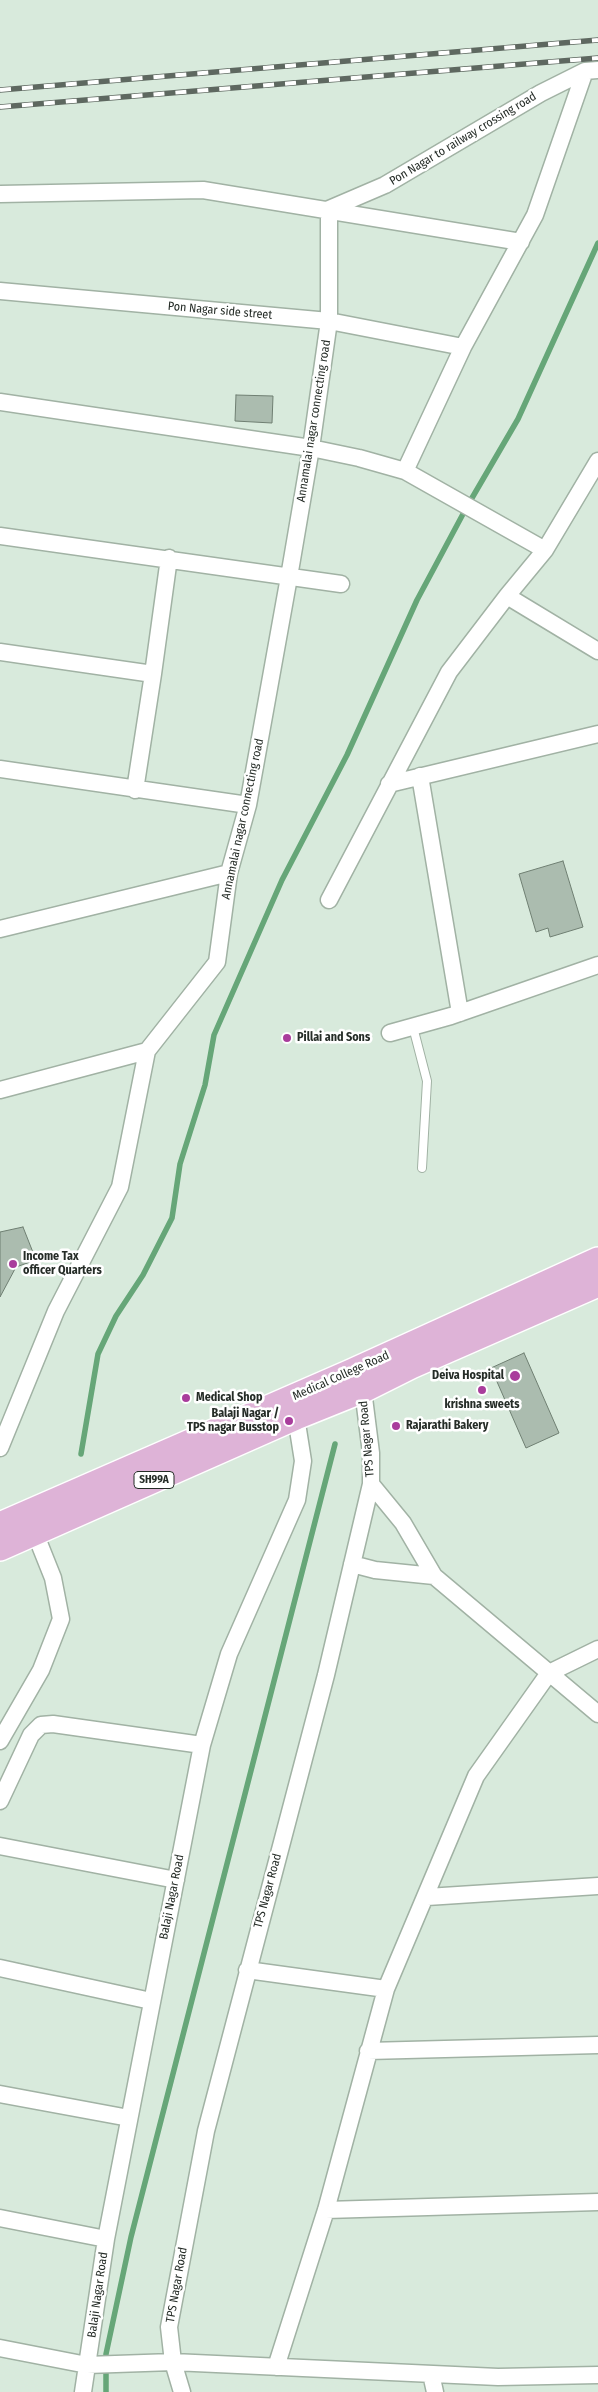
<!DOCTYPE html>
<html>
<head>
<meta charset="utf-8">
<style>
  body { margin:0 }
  canvas { display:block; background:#d8eadc }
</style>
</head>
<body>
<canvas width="598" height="2392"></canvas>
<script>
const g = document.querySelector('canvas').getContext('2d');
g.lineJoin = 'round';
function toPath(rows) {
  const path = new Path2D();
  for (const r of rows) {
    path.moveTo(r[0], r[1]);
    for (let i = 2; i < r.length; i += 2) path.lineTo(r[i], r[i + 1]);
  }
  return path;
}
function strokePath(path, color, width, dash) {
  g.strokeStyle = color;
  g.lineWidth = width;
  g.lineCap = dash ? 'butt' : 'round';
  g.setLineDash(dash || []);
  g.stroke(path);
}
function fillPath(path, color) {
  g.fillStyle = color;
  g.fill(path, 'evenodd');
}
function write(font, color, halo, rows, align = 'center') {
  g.font = font + ' "Fira Sans Condensed",sans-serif';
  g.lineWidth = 5;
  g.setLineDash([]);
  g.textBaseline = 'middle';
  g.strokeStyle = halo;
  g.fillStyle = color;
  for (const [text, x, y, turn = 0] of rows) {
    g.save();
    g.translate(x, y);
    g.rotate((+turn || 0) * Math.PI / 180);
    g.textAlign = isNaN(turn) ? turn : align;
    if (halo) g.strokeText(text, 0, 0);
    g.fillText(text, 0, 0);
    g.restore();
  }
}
const stream = toPath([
  [472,498,518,419,598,243],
  [81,1454,98,1354,116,1316,143,1275,172,1218,180,1164,205,1085,214,1035,282,880,347,755,417,600,463,514],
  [106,2392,106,2354,131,2237,335,1444]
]);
const building = toPath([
  [236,395,273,396,272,423,235,421,236,395],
  [563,861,583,927,550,937,548,928,536,932,519,874,563,861],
  [23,1227,36,1260,16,1267,0,1297,0,1232,23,1227],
  [524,1353,559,1433,526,1448,491,1368,524,1353]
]);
const service = toPath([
  [413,1027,427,1081,422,1168]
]);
const minor = toPath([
  [0,194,203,190,521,242],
  [0,291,329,321,329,209,385,185,541,93,585,71,598,70],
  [0,402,311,448,359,458,405,471,545,550],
  [598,461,545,550,507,596,598,651],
  [405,471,463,347,535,215,585,71],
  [0,536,341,584],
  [0,652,153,674,169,558],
  [0,769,248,805],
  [420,776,460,1013],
  [389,784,598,734],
  [135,790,153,674],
  [329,900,449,672,507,596],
  [0,929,229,873],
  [390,1033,451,1016,598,965],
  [0,1090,147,1051],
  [0,1448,56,1311,120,1187,147,1051,217,962,229,873,248,805,289,577,311,448,329,321,463,347],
  [352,1564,375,1570,434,1576,403,1523,371,1484],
  [434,1576,598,1714],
  [0,1741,41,1670,61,1619,53,1578,35,1533],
  [0,1801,31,1735,41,1725,53,1724,202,1745],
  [0,1846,176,1880],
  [427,1897,598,1886],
  [0,1968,151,2001],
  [247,1970,386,1989],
  [368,2051,598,2045],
  [0,2094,129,2118],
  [326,2210,598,2202],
  [0,2218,106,2239],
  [0,2348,87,2365,173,2362,498,2377,598,2375],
  [276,2367,326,2210,386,1989,476,1776,549,1673,598,1649],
  [431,2374,435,2392],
  [83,2392,106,2239,202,1745,229,1654,297,1500,303,1461,296,1417],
  [182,2392,173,2362,169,2327,206,2131,326,1675,371,1484,371,1453,363,1390,358,1382]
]);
const primary = toPath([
  [0,1525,351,1372,598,1260],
  [0,1548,296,1417,363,1390,411,1366,598,1284]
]);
const rail = toPath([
  [0,90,598,40],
  [0,107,598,58]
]);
const markers = [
  [287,1038,5,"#a93d9c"],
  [13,1264,5,"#a93d9c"],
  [515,1376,6,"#a93d9c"],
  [482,1390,5,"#a93d9c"],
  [186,1398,5,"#a93d9c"],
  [289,1421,5,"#a93d9c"],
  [396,1426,5,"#a93d9c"]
];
const shields = [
  [154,1480,40]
];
const shieldNames = [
  ["SH99A",154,1480]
];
const streetNames = [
  ["Pon Nagar to railway crossing road",463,139,-31],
  ["Pon Nagar side street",220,311,5],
  ["Annamalai nagar connecting road",314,421,-81],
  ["Annamalai nagar connecting road",243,819,-78],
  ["Medical College Road",341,1376,-24],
  ["TPS Nagar Road",367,1439,-95],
  ["TPS Nagar Road",268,1891,-75],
  ["Balaji Nagar Road",172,1897,-79],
  ["TPS Nagar Road",177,2285,-80],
  ["Balaji Nagar Road",98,2295,-82]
];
const poiNames = [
  ["Pillai and Sons",297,1038],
  ["Income Tax",23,1257],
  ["officer Quarters",23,1271],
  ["Deiva Hospital",504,1376,"right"],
  ["Medical Shop",196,1398],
  ["krishna sweets",482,1405,"center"],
  ["Balaji Nagar /",279,1414,"right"],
  ["TPS nagar Busstop",279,1428,"right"],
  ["Rajarathi Bakery",406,1426]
];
strokePath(stream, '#66a678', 5.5);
fillPath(building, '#abbcaf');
strokePath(building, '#6f7f72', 1);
strokePath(service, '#a1b2a4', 10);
strokePath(minor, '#a1b2a4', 19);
strokePath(primary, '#fff', 28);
strokePath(service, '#fff', 8);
strokePath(minor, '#fff', 16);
strokePath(primary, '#deb3d7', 25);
strokePath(rail, '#5e6860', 5.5);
strokePath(rail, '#fff', 4, [11]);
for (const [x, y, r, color] of markers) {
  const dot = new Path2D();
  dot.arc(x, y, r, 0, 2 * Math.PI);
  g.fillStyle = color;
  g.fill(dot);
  strokePath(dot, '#fff', 2);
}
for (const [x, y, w] of shields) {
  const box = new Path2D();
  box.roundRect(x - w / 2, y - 8.5, w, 17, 4);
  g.fillStyle = '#fff';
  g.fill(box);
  strokePath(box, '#252c27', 1);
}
write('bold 11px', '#252c27', null, shieldNames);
write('12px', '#252c27', '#fff', streetNames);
write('bold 12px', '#252c27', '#fff', poiNames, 'left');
</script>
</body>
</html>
